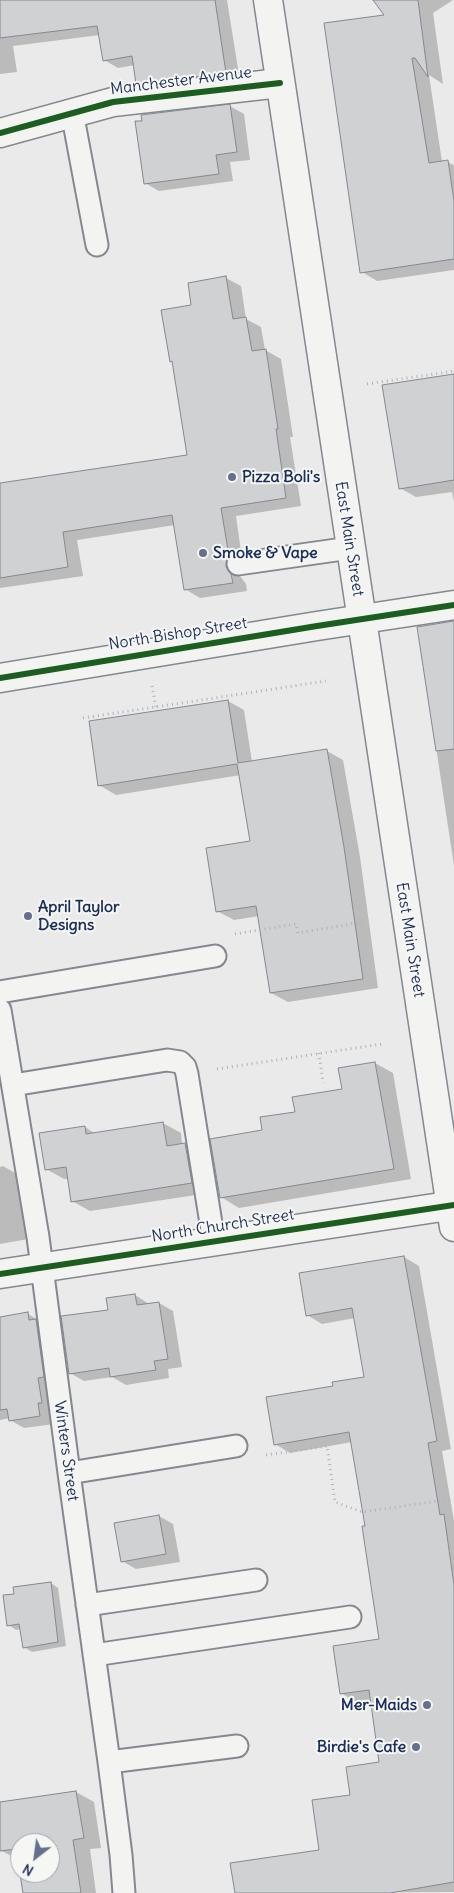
<!DOCTYPE html>
<html>
<head>
<meta charset="utf-8">
<style>
  body { margin:0 }
  #map { position:relative; width:454px; height:1893px; overflow:hidden; background:#e9eae9; font-family:Delius,sans-serif }
  canvas { display:block }
  .north { position:absolute; left:10px; top:1833px; width:50px; height:50px; box-sizing:border-box; background:#f6f6f2; border:1px solid #9ea6b7; border-radius:50%; rotate:210deg; font-size:14px; font-weight:700; line-height:20px; text-align:center; color:#1b2f5e }
  .north::after { content:''; display:block; margin:auto; width:18px; height:22px; background:#63708f; clip-path:polygon(50% 0,100% 100%,50% 72%,0 100%) }
</style>
</head>
<body>
<div id="map">
<canvas width="454" height="1893"></canvas>
<div class="north">N</div>
</div>
<script>
const g = document.querySelector('canvas').getContext('2d');
g.lineJoin = 'round';
function fillPath(path, color) {
  g.fillStyle = color;
  g.fill(path, 'evenodd');
}
function toPath(rows) {
  const path = new Path2D();
  for (const r of rows) {
    path.moveTo(r[0], r[1]);
    for (let i = 2; i < r.length; i += 2) path.lineTo(r[i], r[i + 1]);
  }
  return path;
}
function strokePath(path, color, width, dash) {
  g.strokeStyle = color;
  g.lineWidth = width;
  g.lineCap = dash ? 'butt' : 'round';
  g.setLineDash(dash || []);
  g.stroke(path);
}
function write(font, color, halo, rows, align = 'center') {
  g.font = font + ' Delius,sans-serif';
  g.lineWidth = 4;
  g.setLineDash([]);
  g.textBaseline = 'middle';
  g.strokeStyle = halo;
  g.fillStyle = color;
  for (const [text, x, y, turn = 0] of rows) {
    g.save();
    g.translate(x, y);
    g.rotate((+turn || 0) * Math.PI / 180);
    g.textAlign = isNaN(turn) ? turn : align;
    if (halo) g.strokeText(text, 0, 0);
    g.fillText(text, 0, 0);
    g.restore();
  }
}
const shadow = toPath([
  [0,0,227,0,240,81,151,91,137,83,135,65,118,68,104,60,100,35,13,46,17,72,0,74],
  [374,0,453,0,433,13,443,84,429,75,442,162,447,162,454,165,454,270,377,281,362,272,386,16],
  [230,106,244,114,250,160,230,162,233,181,159,191,145,183,143,122],
  [226,278,241,286,246,319,261,327,265,350,281,359,293,437,290,437,301,506,236,516,243,566,240,576,246,584,247,591,200,598,185,589,175,525,77,540,83,576,0,588,0,485,188,456,173,362,171,361,193,306],
  [454,375,454,502,452,492,416,497,400,488],
  [454,621,454,866,418,628],
  [228,701,244,710,252,762,327,751,343,760,360,857,378,988,288,1002,271,993,259,916,234,920,217,911,252,842,241,775,116,795,99,785],
  [375,1063,393,1073,411,1179,239,1208,221,1197,263,1131,343,1090],
  [163,1123,181,1133,182,1144,185,1144,203,1154,209,1193,90,1211,72,1201,69,1179,64,1179,46,1169,85,1127,96,1134],
  [3,1166,17,1174,28,1239,0,1244,0,1167],
  [404,1257,419,1266,451,1449,442,1451,454,1521,454,1892,236,1893,321,1851,352,1796,381,1763,372,1699,356,1702,341,1693,380,1640,366,1527,352,1442,290,1453,275,1444,334,1387,365,1378,355,1318,322,1324,307,1315],
  [135,1295,149,1304,159,1303,173,1311,182,1367,168,1369,169,1378,126,1385,112,1377,84,1381,70,1373,109,1311],
  [28,1314,42,1322,54,1424,24,1428,10,1420,10,1418,0,1420,0,1318],
  [159,1516,173,1524,180,1562,136,1569,122,1561,116,1524],
  [51,1583,58,1588,66,1646,32,1652,24,1647,21,1629,16,1630,9,1625,15,1595],
  [76,1792,94,1802,101,1848,90,1849,96,1893,24,1893,21,1873,50,1873,50,1843,20,1843,20,1867,19,1860,2,1851,0,1837,0,1804]
]);
const building = toPath([
  [0,0,215,0,226,73,136,84,132,56,103,61,97,26,0,38,0,0],
  [373,0,418,0,428,77,415,58,412,58,429,163,448,160,454,201,454,259,360,273,324,23,384,15,373,0],
  [230,104,237,152,216,155,219,174,144,184,135,121,142,121,141,115,230,104],
  [226,276,233,319,246,317,252,351,266,349,278,429,276,429,286,498,221,508,229,556,226,566,231,574,233,583,184,590,172,515,63,532,68,567,0,578,0,483,187,455,172,361,170,362,161,310,191,305,188,283,226,276],
  [454,374,454,480,399,489,382,385,454,374],
  [454,621,454,749,436,751,417,627,454,621],
  [228,700,238,763,327,749,344,847,363,979,270,993,256,906,216,912,206,848,250,841,237,764,98,786,89,721,228,700],
  [375,1062,394,1169,220,1198,210,1139,262,1130,260,1117,295,1112,292,1097,342,1089,338,1068,375,1062],
  [163,1122,167,1146,185,1143,192,1183,71,1202,66,1167,45,1170,39,1133,85,1126,86,1134,163,1122],
  [404,1256,437,1441,428,1443,440,1515,444,1514,454,1585,454,1882,390,1893,235,1893,230,1863,319,1850,312,1800,350,1795,346,1767,379,1762,369,1690,340,1694,333,1646,379,1639,362,1526,365,1526,349,1432,274,1445,266,1397,333,1386,332,1382,364,1377,352,1308,306,1316,299,1273,404,1256],
  [135,1294,137,1305,159,1302,168,1359,154,1361,156,1370,110,1377,109,1368,69,1374,61,1316,108,1310,106,1298,135,1294],
  [28,1312,29,1320,36,1319,44,1377,38,1378,42,1403,38,1403,40,1416,9,1421,7,1409,0,1410,0,1317,28,1312],
  [159,1515,166,1554,121,1562,114,1523,159,1515],
  [51,1582,58,1642,23,1648,19,1624,7,1626,3,1595,14,1594,13,1587,51,1582],
  [76,1791,84,1838,73,1840,81,1893,23,1893,16,1849,0,1851,0,1802,76,1791],
  [20,1843,50,1843,50,1873,20,1873,20,1843]
]);
const path = toPath([
  [367,384,454,371],
  [152,686,156,707],
  [83,718,326,681],
  [235,934,296,924,298,933,363,922],
  [319,1053,323,1083],
  [217,1069,382,1044],
  [266,1455,327,1446,335,1502,362,1512,453,1499]
]);
const service = toPath([
  [72,112,97,245],
  [238,564,350,548],
  [0,992,215,956],
  [0,1010,38,1237,69,1473,109,1762,121,1855,124,1893],
  [13,1085,167,1060,180,1062,185,1067,187,1074,214,1242],
  [69,1473,236,1446],
  [87,1605,256,1580],
  [94,1655,350,1617],
  [109,1762,237,1746]
]);
const minor = toPath([
  [0,678,317,626,454,605],
  [0,1274,454,1205]
]);
const tertiary = toPath([
  [0,133,113,102,280,83]
]);
const secondary = toPath([
  [268,0,454,1227]
]);
const cycleway = toPath([
  [0,133,113,102,280,83],
  [0,678,317,626,454,605],
  [0,1274,454,1205]
]);
const markers = [
  [232,477,5,"#63708f"],
  [203,553,5,"#63708f"],
  [28,916,5,"#63708f"],
  [427,1705,5,"#63708f"],
  [416,1747,5,"#63708f"]
];
const streetNames = [
  ["Manchester Avenue",181,81,-7],
  ["East Main Street",349,539,81],
  ["North Bishop Street",178,634,-9],
  ["East Main Street",410,940,81],
  ["North Church Street",223,1226,-9],
  ["Winters Street",66,1451,82]
];
const poiNames = [
  ["Pizza Boli's",242,477],
  ["Smoke & Vape",213,553],
  ["April Taylor",38,907],
  ["Designs",38,925],
  ["Mer-Maids",417,1705,"right"],
  ["Birdie's Cafe",406,1747,"right"]
];
fillPath(shadow, '#0003');
fillPath(building, '#d0d1d3');
strokePath(building, '#848890', 1);
strokePath(service, '#848890', 25);
strokePath(minor, '#848890', 31);
strokePath(tertiary, '#848890', 31);
strokePath(secondary, '#848890', 31);
strokePath(path, '#b0b3b8', 3, [1, 4]);
strokePath(service, '#f3f3f2', 21);
strokePath(minor, '#f3f3f2', 28);
strokePath(tertiary, '#f3f3f2', 28);
strokePath(secondary, '#f3f3f2', 28);
strokePath(cycleway, '#1b5e20', 6);
for (const [x, y, r, color] of markers) {
  const dot = new Path2D();
  dot.arc(x, y, r, 0, 2 * Math.PI);
  g.fillStyle = color;
  g.fill(dot);
  strokePath(dot, '#f6f6f2', 2);
}
write('16px', '#1b2f5e', '#f6f6f2', streetNames);
write('bold 16px', '#1b2f5e', '#f6f6f2', poiNames, 'left');
</script>
</body>
</html>
